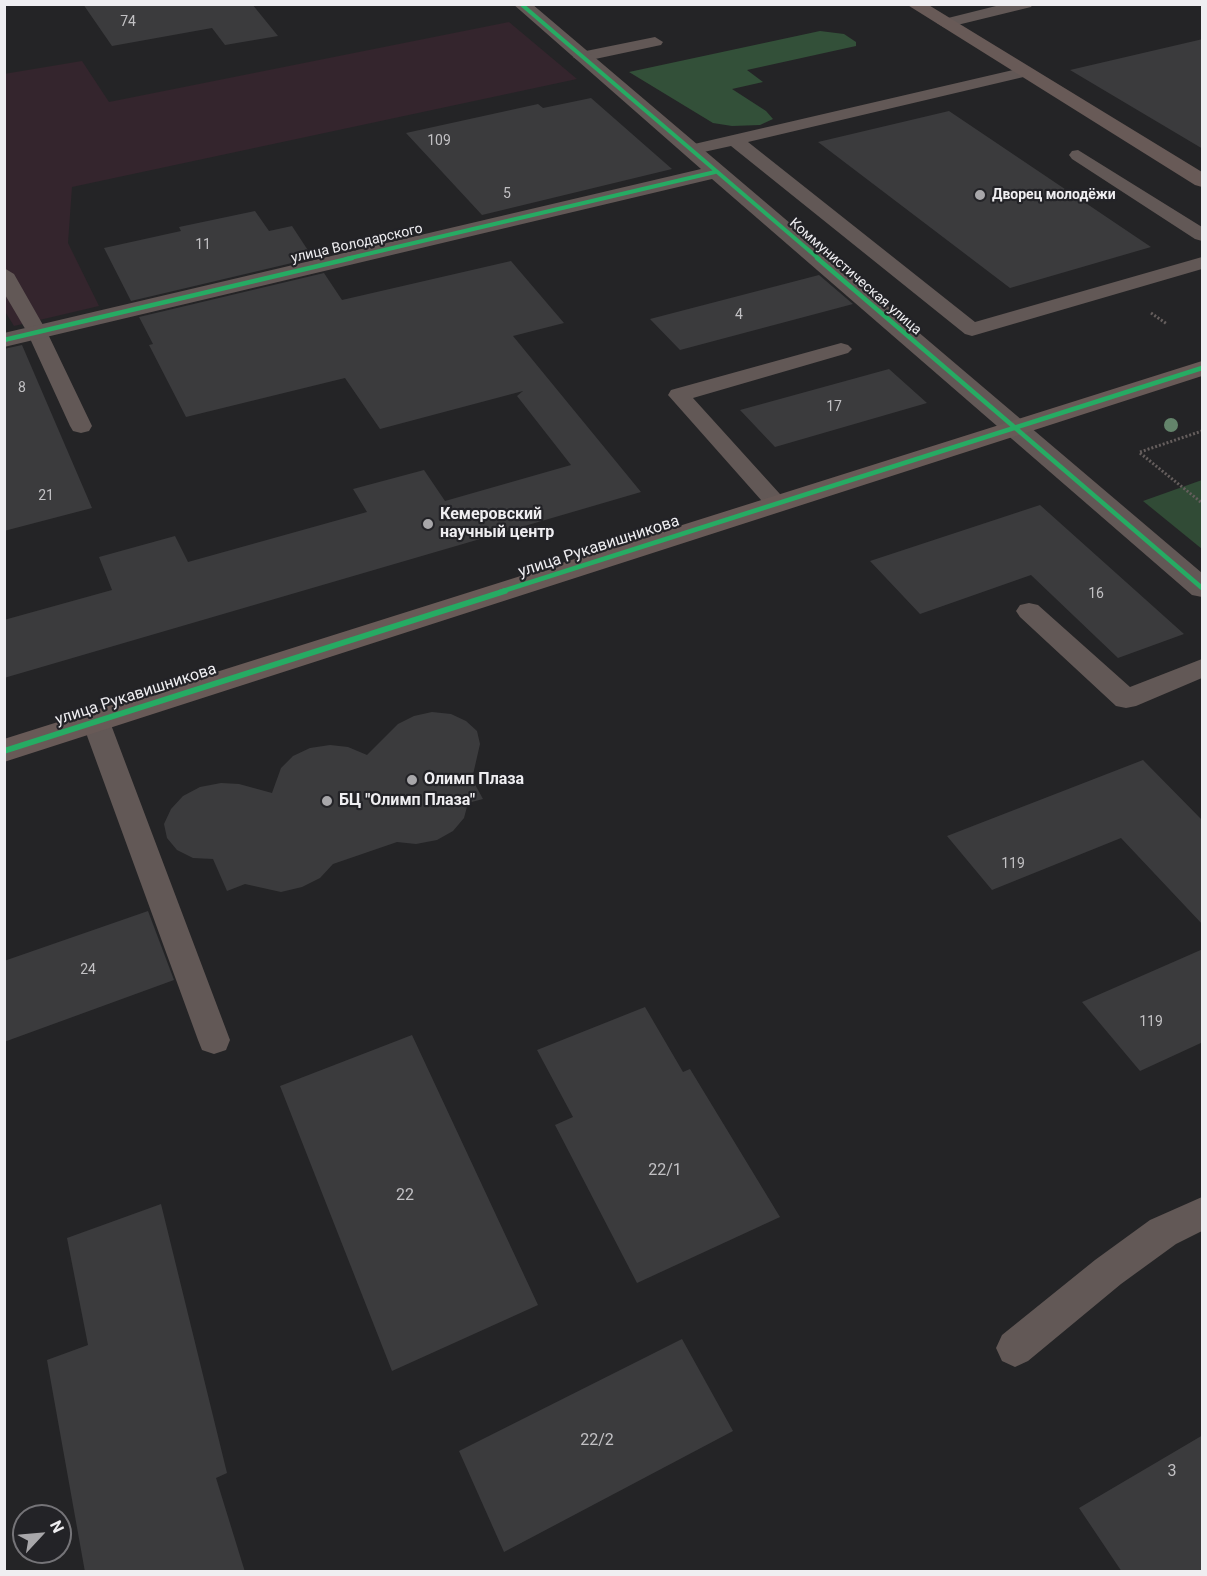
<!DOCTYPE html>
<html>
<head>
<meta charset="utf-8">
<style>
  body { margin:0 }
  #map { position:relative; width:1207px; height:1576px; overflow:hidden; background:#242426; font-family:Roboto,sans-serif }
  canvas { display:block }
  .frame { position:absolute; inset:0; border:6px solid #efeef1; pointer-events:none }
  .north { position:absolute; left:12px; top:1504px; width:60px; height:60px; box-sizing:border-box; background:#232327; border:2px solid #757478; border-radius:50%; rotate:64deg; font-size:16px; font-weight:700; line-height:24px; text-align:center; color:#efeef1 }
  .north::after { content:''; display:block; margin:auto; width:21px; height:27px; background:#a8a7aa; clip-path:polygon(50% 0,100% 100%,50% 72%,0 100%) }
</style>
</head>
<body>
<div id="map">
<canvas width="1207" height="1576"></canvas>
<div class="frame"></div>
<div class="north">N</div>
</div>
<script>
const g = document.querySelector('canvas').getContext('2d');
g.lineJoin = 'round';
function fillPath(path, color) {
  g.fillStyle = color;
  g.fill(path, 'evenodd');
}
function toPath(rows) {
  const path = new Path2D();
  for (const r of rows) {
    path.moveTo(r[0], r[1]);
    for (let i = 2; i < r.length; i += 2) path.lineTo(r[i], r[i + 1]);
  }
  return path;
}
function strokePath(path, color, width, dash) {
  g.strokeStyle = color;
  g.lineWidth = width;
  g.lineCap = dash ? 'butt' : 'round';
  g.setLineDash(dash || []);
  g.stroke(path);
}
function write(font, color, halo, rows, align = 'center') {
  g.font = font + ' Roboto,sans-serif';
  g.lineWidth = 4.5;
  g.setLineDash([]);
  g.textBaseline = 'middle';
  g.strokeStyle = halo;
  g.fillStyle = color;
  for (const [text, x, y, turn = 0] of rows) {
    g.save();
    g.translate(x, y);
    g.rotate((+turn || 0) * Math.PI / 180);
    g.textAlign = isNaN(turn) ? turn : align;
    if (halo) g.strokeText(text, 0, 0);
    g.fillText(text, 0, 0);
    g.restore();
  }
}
const industrial = toPath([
  [509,22,577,79,72,187,68,243,99,306,14,326,4,310,4,74,82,61,109,102]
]);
const green = toPath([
  [1202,480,1202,549,1143,501]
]);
const forest = toPath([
  [820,31,844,34,856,42,856,46,747,70,763,82,732,89,766,111,773,119,760,125,732,126,713,123,629,72]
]);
const building = toPath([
  [83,4,252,4,278,36,225,45,212,28,112,46],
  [1203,39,1203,149,1070,70],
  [591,98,672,169,482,215,406,133,538,104,543,108],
  [949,111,1151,247,1010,288,818,142],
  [255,211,269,231,292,226,313,258,131,301,104,248,181,231,179,227],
  [511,261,564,323,513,336,641,492,4,678,4,620,112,590,99,557,175,536,188,562,367,512,353,489,424,470,445,501,571,465,517,396,523,391,380,429,345,378,186,417,149,345,153,344,139,317,324,273,342,300],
  [819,275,853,304,680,350,650,319],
  [22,345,92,508,4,531,4,349],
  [889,369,927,403,775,447,740,410],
  [1040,505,1184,634,1118,658,1031,575,920,614,870,561],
  [432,712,451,714,466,721,477,731,480,744,472,779,483,799,468,803,464,818,453,831,437,840,416,844,397,842,333,864,320,878,302,887,281,892,245,884,227,891,213,859,193,858,177,850,167,838,164,824,171,809,183,796,200,787,221,783,239,784,272,793,281,768,293,756,310,748,330,745,348,747,367,755,398,724,414,716],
  [1143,760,1203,821,1203,925,1121,838,992,890,947,836],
  [148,911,174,980,4,1042,4,961],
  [1203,949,1203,1042,1140,1071,1082,1002],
  [645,1007,683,1072,690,1069,780,1217,637,1283,555,1125,573,1117,537,1050],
  [412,1035,538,1305,392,1371,280,1086],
  [161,1204,227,1473,216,1478,245,1572,85,1572,47,1360,88,1345,67,1238],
  [682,1339,733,1431,504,1552,459,1451],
  [1203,1435,1203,1572,1122,1572,1079,1508]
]);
const path = toPath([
  [1151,313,1167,324],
  [1140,452,1202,431],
  [1140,453,1202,503]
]);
const lane = toPath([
  [1004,4,1033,4,1031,7,945,28,937,23,940,20,1004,4],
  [655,37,663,42,661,45,581,62,573,57,581,52,655,37],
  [1026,67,1032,69,1034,72,1032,75,748,142,975,322,1202,257,1202,269,972,336,965,334,731,146,690,155,681,150,690,145,1026,67],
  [1078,150,1202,227,1202,241,1195,239,1072,159,1069,155,1072,151,1078,150],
  [4,268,14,274,47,332,92,426,89,431,81,433,73,431,70,426,27,332,4,293,4,268],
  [841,343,848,345,852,349,848,353,693,398,789,504,785,509,777,511,769,509,668,395,671,390,841,343],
  [1029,603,1038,605,1130,687,1202,659,1202,678,1136,706,1126,708,1116,706,1020,617,1016,611,1020,605,1029,603],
  [96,712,106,715,110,722,230,1040,226,1050,214,1054,202,1050,198,1040,82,722,86,715,96,712],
  [1202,1197,1202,1231,1176,1244,1121,1284,1028,1361,1015,1367,1002,1361,996,1348,1002,1335,1095,1260,1150,1220,1202,1197]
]);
const street = toPath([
  [513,4,532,4,1202,573,1202,597,1192,595,712,179,4,347,4,333,701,169,513,4]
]);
const secondary = toPath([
  [906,4,927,4,1202,172,1202,187,1195,185,906,4],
  [1202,361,1202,376,4,762,4,739,1202,361]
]);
const cyclewayFar2 = toPath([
  [521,4,819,259],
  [346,259,715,172]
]);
const cyclewayFar1 = toPath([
  [817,258,1202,588],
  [4,340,352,258],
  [500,592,1202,368]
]);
const cycleway = toPath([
  [4,751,505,591]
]);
const trees = [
  [1171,425]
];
const markers = [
  [980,195,6,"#a8a7aa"],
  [428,524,6,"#a8a7aa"],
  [412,780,6,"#a8a7aa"],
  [327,801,6,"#a8a7aa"]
];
const numberNames = [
  ["74",128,22],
  ["109",439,141],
  ["5",507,194],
  ["11",203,245],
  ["4",739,315],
  ["8",22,388],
  ["17",834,407],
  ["21",46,496],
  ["16",1096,594],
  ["119",1013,864],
  ["24",88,970],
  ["119",1151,1022]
];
const farPoinames = [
  ["Дворец молодёжи",992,195]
];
const farStreetnames = [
  ["улица Володарского",357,244,-13],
  ["Коммунистическая улица",855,277,41]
];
const poiNames = [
  ["Кемеровский",440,515],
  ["научный центр",440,533],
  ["Олимп Плаза",424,780],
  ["БЦ \"Олимп Плаза\"",339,801]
];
const streetNames = [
  ["улица Рукавишникова",599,547,-18],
  ["улица Рукавишникова",136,695,-18]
];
const nearNumbernames = [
  ["22/1",665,1171],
  ["22",405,1196],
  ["22/2",597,1441],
  ["3",1172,1472]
];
fillPath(industrial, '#34252d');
fillPath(green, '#314b36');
fillPath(forest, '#335039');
fillPath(building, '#3b3b3d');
strokePath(path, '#655e5d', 3, [2, 2]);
fillPath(lane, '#625856');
fillPath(street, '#625856');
fillPath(secondary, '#685a57');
strokePath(cyclewayFar2, '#26ab63', 4);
strokePath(cyclewayFar1, '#26ab63', 4.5);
strokePath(cycleway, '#26ab63', 6);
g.fillStyle = '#64846b';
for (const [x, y] of trees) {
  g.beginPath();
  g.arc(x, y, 7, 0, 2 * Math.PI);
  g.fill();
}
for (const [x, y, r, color] of markers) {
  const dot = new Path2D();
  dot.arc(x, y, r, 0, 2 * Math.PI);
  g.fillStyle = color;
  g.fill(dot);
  strokePath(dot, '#232327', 2);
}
write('14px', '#c2c1c4', null, numberNames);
write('bold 14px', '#efeef1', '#232327', farPoinames, 'left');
write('14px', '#efeef1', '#232327', farStreetnames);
write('bold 16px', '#efeef1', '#232327', poiNames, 'left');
write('16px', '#efeef1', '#232327', streetNames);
write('16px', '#c2c1c4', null, nearNumbernames);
</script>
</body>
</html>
